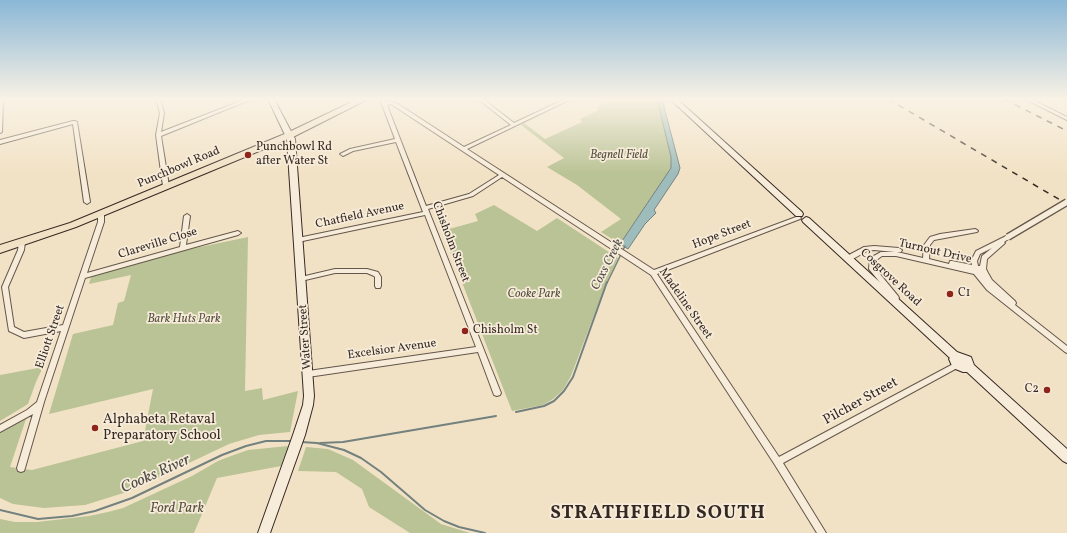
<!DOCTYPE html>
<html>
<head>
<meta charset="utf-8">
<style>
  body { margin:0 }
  canvas { display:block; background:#f2e2c5 }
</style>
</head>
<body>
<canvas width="1067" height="533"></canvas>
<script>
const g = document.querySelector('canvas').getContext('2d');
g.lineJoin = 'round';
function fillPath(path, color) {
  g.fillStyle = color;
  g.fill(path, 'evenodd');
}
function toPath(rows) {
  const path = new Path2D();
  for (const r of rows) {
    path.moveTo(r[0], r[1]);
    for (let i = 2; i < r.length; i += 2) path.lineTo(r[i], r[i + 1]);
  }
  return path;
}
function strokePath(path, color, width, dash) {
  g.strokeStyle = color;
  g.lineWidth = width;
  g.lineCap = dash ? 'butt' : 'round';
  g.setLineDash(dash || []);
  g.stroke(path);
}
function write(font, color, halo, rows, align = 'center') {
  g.font = font + ' Vollkorn,serif';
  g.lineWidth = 3.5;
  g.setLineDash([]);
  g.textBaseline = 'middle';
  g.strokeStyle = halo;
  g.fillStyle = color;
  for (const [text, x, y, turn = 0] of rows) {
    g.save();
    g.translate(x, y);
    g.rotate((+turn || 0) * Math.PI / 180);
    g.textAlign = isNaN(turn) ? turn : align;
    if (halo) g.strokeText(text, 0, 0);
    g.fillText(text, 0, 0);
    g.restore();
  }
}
const green = toPath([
  [621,99,657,99,671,157,671,168,620,244,601,232,621,219,577,185,547,167,564,158,521,125,524,123,545,139,582,122,580,119,599,110,596,108,612,100,615,102],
  [494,205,537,231,557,218,618,258,605,286,571,376,563,390,553,399,543,405,512,411,442,231,478,221,475,214],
  [248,237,245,391,262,388,263,400,298,391,290,432,259,435,229,444,130,491,85,505,44,508,13,504,0,498,0,433,26,419,10,467,32,470,143,441,153,389,49,414,73,334,113,325,118,303,124,301,131,275,89,284,91,277,186,250],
  [43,367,36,382,28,404,0,421,0,375],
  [288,446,281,466,217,478,194,533,0,533,0,519,15,522,37,522,89,516,108,512,123,508,192,476,218,461,231,456,248,450],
  [306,447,328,449,353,460,441,524,470,533,410,533,369,507,362,489,336,472,298,471]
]);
const water = toPath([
  [657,99,662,99,680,168,678,174,654,210,656,213,645,224,628,249,620,244,671,168,671,157,657,99]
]);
const streamFar1 = toPath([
  [607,283,625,246]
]);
const stream = toPath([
  [516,412,544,406,554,401,564,391,573,377,607,282],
  [301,442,317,443,344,450,361,458,381,472,425,510,444,521,459,527,485,533],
  [320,443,343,442,496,416],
  [0,510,38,519,72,516,95,511,132,498,222,455,246,446,266,441,291,441]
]);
const street = toPath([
  [0,99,3,99,2,132,0,133,0,99],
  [156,99,160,99,164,113,161,132,246,99,252,99,161,136,169,186,166,188,163,186,156,135,160,113,156,99],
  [348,99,353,99,357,104,355,105,353,105,348,99],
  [380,99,384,99,386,102,392,102,398,104,464,147,511,125,478,99,483,99,514,123,565,99,571,99,467,149,654,270,796,217,800,217,801,218,800,219,657,274,779,457,955,363,957,362,959,363,960,365,959,367,783,463,826,533,817,533,775,465,651,275,502,177,473,196,428,209,501,393,500,395,497,396,494,395,478,352,308,377,306,376,305,374,306,372,308,371,476,347,425,215,298,242,295,240,298,238,423,212,396,142,353,151,343,156,340,154,350,149,395,139,380,99],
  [391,104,394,106,499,175,469,194,426,206,387,105,391,104],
  [1025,99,1031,99,1067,117,1067,120,1025,99],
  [73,121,75,121,77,122,90,202,87,204,84,202,73,124,0,144,0,140,73,121],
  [101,212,104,214,104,222,87,273,180,247,184,216,187,214,190,216,186,245,238,231,241,233,238,235,85,278,44,402,25,468,24,471,21,472,18,471,17,468,33,414,0,432,0,425,27,410,37,402,61,331,24,338,9,331,2,287,18,250,19,242,22,240,24,241,25,242,24,250,8,287,14,327,24,332,63,325,98,222,98,214,101,212],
  [975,229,977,230,978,231,977,232,934,240,930,245,929,259,949,264,950,261,952,261,972,265,971,261,976,251,1006,236,1010,236,1011,237,1010,238,1004,242,1005,243,1004,244,987,259,986,269,988,273,992,280,1015,301,1016,303,1015,305,1067,346,1067,353,1065,352,987,290,974,274,896,256,882,256,875,261,875,268,898,296,899,298,898,300,894,300,869,269,870,258,881,252,895,252,874,250,867,251,851,260,847,260,846,258,847,256,864,247,874,246,899,248,902,250,901,252,897,252,923,258,924,245,930,237,940,234,975,229],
  [992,248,982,256,980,266,978,266,977,261,980,254,992,248],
  [335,269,367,269,378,272,381,277,381,286,380,288,376,288,375,286,375,277,374,276,367,273,335,273,301,281,299,281,298,279,299,277,301,277,335,269]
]);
const secondary = toPath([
  [268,99,274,99,295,139,314,396,313,405,305,435,270,533,258,533,293,435,303,405,304,396,287,139,268,99],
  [670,99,677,99,802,212,803,214,802,216,796,216,670,99],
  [806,217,809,218,957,352,971,357,974,365,1067,449,1067,463,1063,461,967,372,963,372,953,368,949,359,950,358,803,222,802,220,806,217]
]);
const primary = toPath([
  [358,99,368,99,293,137,76,227,0,253,0,245,70,223,287,133,358,99]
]);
const rail = toPath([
  [888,99,1067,204],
  [1004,99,1067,131]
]);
const streetBridge = toPath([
  [1008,237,1067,202]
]);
const markers = [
  [248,155,4,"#8f2418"],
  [950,294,4,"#8f2418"],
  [465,331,4,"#8f2418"],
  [1047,390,4,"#8f2418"],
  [95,428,4,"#8f2418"]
];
const poiNames = [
  ["Punchbowl Rd",256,148],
  ["after Water St",256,162],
  ["C1",958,294],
  ["Chisholm St",473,331],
  ["C2",1039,390,"right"]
];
const parkNames = [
  ["Begnell Field",619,156],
  ["Cooke Park",534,295],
  ["Bark Huts Park",184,320]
];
const streetNames = [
  ["Punchbowl Road",179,168,-23],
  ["Chatfield Avenue",360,216,-12],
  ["Hope Street",722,235,-21],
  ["Chisholm Street",450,242,69],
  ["Clareville Close",158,244,-17],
  ["Turnout Drive",935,252,13],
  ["Cosgrove Road",890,278,43],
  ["Madeline Street",685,304,55],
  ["Elliott Street",51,337,-71],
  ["Water Street",306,337,-94],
  ["Excelsior Avenue",392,350,-8]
];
const waterNames = [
  ["Coxs Creek",608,265,-63]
];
const nearStreetnames = [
  ["Pilcher Street",861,402,-29]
];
const nearPoinames = [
  ["Alphabeta Retaval",103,420],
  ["Preparatory School",103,436]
];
const nearParknames = [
  ["Ford Park",177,509]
];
const nearWaternames = [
  ["Cooks River",156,475,-24]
];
const nearDistrictnames = [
  ["STRATHFIELD SOUTH",658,515]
];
fillPath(green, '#bac395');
fillPath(water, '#9dbcbb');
strokePath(water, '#73817f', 1);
strokePath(streamFar1, '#73817f', 1.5);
strokePath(stream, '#73817f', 2);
strokePath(street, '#64574c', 2);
strokePath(secondary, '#352924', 2);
strokePath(primary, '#352924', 2);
fillPath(street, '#f7ecd9');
fillPath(secondary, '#f7ecd9');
fillPath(primary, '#f2e2c5');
strokePath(rail, '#352924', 1.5, [6, 6]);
strokePath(streetBridge, '#64574c', 8, []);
strokePath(streetBridge, '#f7ecd9', 5.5);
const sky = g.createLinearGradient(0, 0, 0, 174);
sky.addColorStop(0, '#8ab7d6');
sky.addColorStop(0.57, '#f9f2e5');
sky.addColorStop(1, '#f9f2e500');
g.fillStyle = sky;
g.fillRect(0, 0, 1067, 174);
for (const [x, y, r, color] of markers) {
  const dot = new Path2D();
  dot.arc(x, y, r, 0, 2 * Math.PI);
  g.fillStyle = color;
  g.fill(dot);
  strokePath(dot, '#f7ecd9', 1.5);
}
write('12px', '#352924', '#f7ecd9', poiNames, 'left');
write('italic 12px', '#565040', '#f7ecd9', parkNames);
write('12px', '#352924', '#f7ecd9', streetNames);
write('italic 13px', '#4f4e4a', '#f7ecd9', waterNames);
write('14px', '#352924', '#f7ecd9', nearStreetnames);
write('14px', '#352924', '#f7ecd9', nearPoinames, 'left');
write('italic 14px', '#565040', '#f7ecd9', nearParknames);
write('italic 16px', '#4f4e4a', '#f7ecd9', nearWaternames);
g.letterSpacing = '1px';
write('bold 19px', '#352924', '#f7ecd9', nearDistrictnames);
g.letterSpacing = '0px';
</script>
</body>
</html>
